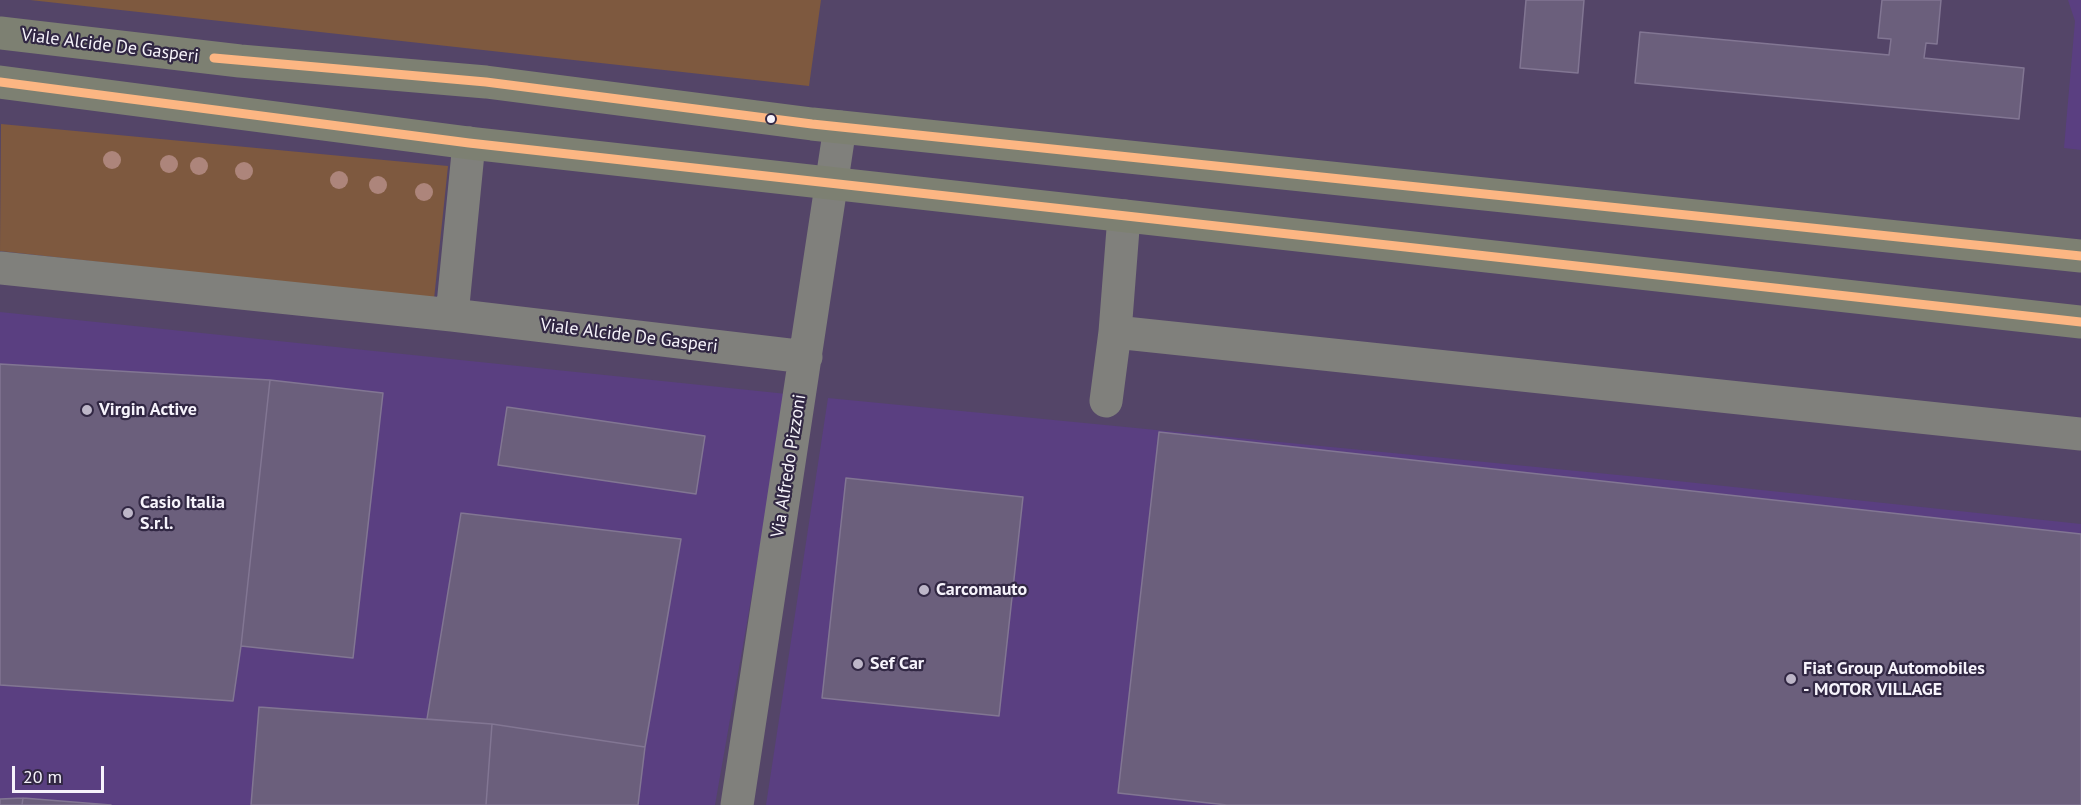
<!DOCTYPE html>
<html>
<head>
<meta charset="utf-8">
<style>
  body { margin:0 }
  #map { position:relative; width:2081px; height:805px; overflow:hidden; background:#544568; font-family:"PT Sans",sans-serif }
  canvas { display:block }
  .scale { position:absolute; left:12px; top:766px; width:92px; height:27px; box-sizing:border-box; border:3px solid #f6f3fb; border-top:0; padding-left:8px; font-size:18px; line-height:21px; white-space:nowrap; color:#f6f3fb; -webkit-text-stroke:4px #312743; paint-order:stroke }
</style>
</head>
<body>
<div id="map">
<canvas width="2081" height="805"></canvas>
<div class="scale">20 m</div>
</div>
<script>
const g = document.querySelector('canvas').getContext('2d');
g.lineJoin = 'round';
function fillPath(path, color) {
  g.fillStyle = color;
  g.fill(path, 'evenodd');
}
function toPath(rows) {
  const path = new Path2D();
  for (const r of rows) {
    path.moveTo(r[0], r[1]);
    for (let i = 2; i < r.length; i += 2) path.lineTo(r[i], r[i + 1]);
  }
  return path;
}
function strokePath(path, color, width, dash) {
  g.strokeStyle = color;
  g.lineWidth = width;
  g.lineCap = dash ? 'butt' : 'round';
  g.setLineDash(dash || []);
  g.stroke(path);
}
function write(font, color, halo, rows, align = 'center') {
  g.font = font + ' "PT Sans",sans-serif';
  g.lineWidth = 4.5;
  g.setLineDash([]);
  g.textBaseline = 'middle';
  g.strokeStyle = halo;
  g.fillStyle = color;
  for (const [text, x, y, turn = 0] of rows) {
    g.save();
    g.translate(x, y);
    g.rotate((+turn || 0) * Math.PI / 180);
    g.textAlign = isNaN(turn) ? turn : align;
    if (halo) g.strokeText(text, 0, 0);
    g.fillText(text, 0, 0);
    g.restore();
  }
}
const built = toPath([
  [2068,0,2081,0,2081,150,2064,148,2075,21],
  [0,312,787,394,715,805,0,805],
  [828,398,1649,478,2081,524,2081,805,766,805]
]);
const green = toPath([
  [30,0,821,0,809,86],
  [1,124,448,166,434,299,0,251]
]);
const building = toPath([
  [1526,0,1584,0,1578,73,1520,68,1526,0],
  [1882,0,1941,0,1937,44,1926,43,1924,58,2024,68,2019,119,1635,83,1640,32,1889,55,1891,39,1878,38,1882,0],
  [0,364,270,380,241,646,233,701,0,685,0,364],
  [270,380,383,393,353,658,241,646,270,380],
  [507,407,705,436,696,494,498,465,507,407],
  [1159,432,2081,534,2081,805,1227,805,1118,793,1159,432],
  [846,478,1023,497,999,716,822,698,846,478],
  [461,513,681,539,645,747,492,724,427,719,461,513],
  [259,707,492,724,486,805,251,805,259,707],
  [492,724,645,747,638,805,486,805,492,724],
  [23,798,22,805,0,805,0,799,23,798],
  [23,798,111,805,22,805,23,798]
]);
const minor = toPath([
  [0,268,452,315,806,357],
  [452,315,469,143],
  [1115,332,2081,434],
  [1106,401,1115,332,1124,216],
  [737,805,840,127]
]);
const major = toPath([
  [0,33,240,61,486,82,812,124,2081,256],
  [0,82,469,143,2081,322]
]);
const bus1 = toPath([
  [214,58,486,82,812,124,2081,256],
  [0,82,469,143,2081,322]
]);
const trees = [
  [112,160],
  [169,164],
  [199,166],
  [244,171],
  [339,180],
  [378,185],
  [424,192]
];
const markers = [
  [771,119,5,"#f6f3fb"],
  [87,410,6,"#bdb6c8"],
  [128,513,6,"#bdb6c8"],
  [924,590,6,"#bdb6c8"],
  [858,664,6,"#bdb6c8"],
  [1791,679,6,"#bdb6c8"]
];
const streetNames = [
  ["Viale Alcide De Gasperi",110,46,7],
  ["Viale Alcide De Gasperi",629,336,7],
  ["Via Alfredo Pizzoni",789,466,-81]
];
const poiNames = [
  ["Virgin Active",99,410],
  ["Casio Italia",140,503],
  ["S.r.l.",140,524],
  ["Carcomauto",936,590],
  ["Sef Car",870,664],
  ["Fiat Group Automobiles",1803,669],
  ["- MOTOR VILLAGE",1803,690]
];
fillPath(built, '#5a3f81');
fillPath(green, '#7e593f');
fillPath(building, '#6b5f7c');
strokePath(building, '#827693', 1.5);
strokePath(minor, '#80807c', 33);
strokePath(major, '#7d8072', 33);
strokePath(bus1, '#fcb683', 9);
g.fillStyle = '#ad857b';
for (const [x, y] of trees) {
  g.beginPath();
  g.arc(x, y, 9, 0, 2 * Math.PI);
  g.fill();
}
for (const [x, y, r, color] of markers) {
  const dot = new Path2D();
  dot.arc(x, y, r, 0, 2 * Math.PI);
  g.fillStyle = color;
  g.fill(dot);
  strokePath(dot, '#312743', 2);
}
write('18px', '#f6f3fb', '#312743', streetNames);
write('bold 18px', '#f6f3fb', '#312743', poiNames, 'left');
</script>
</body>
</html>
